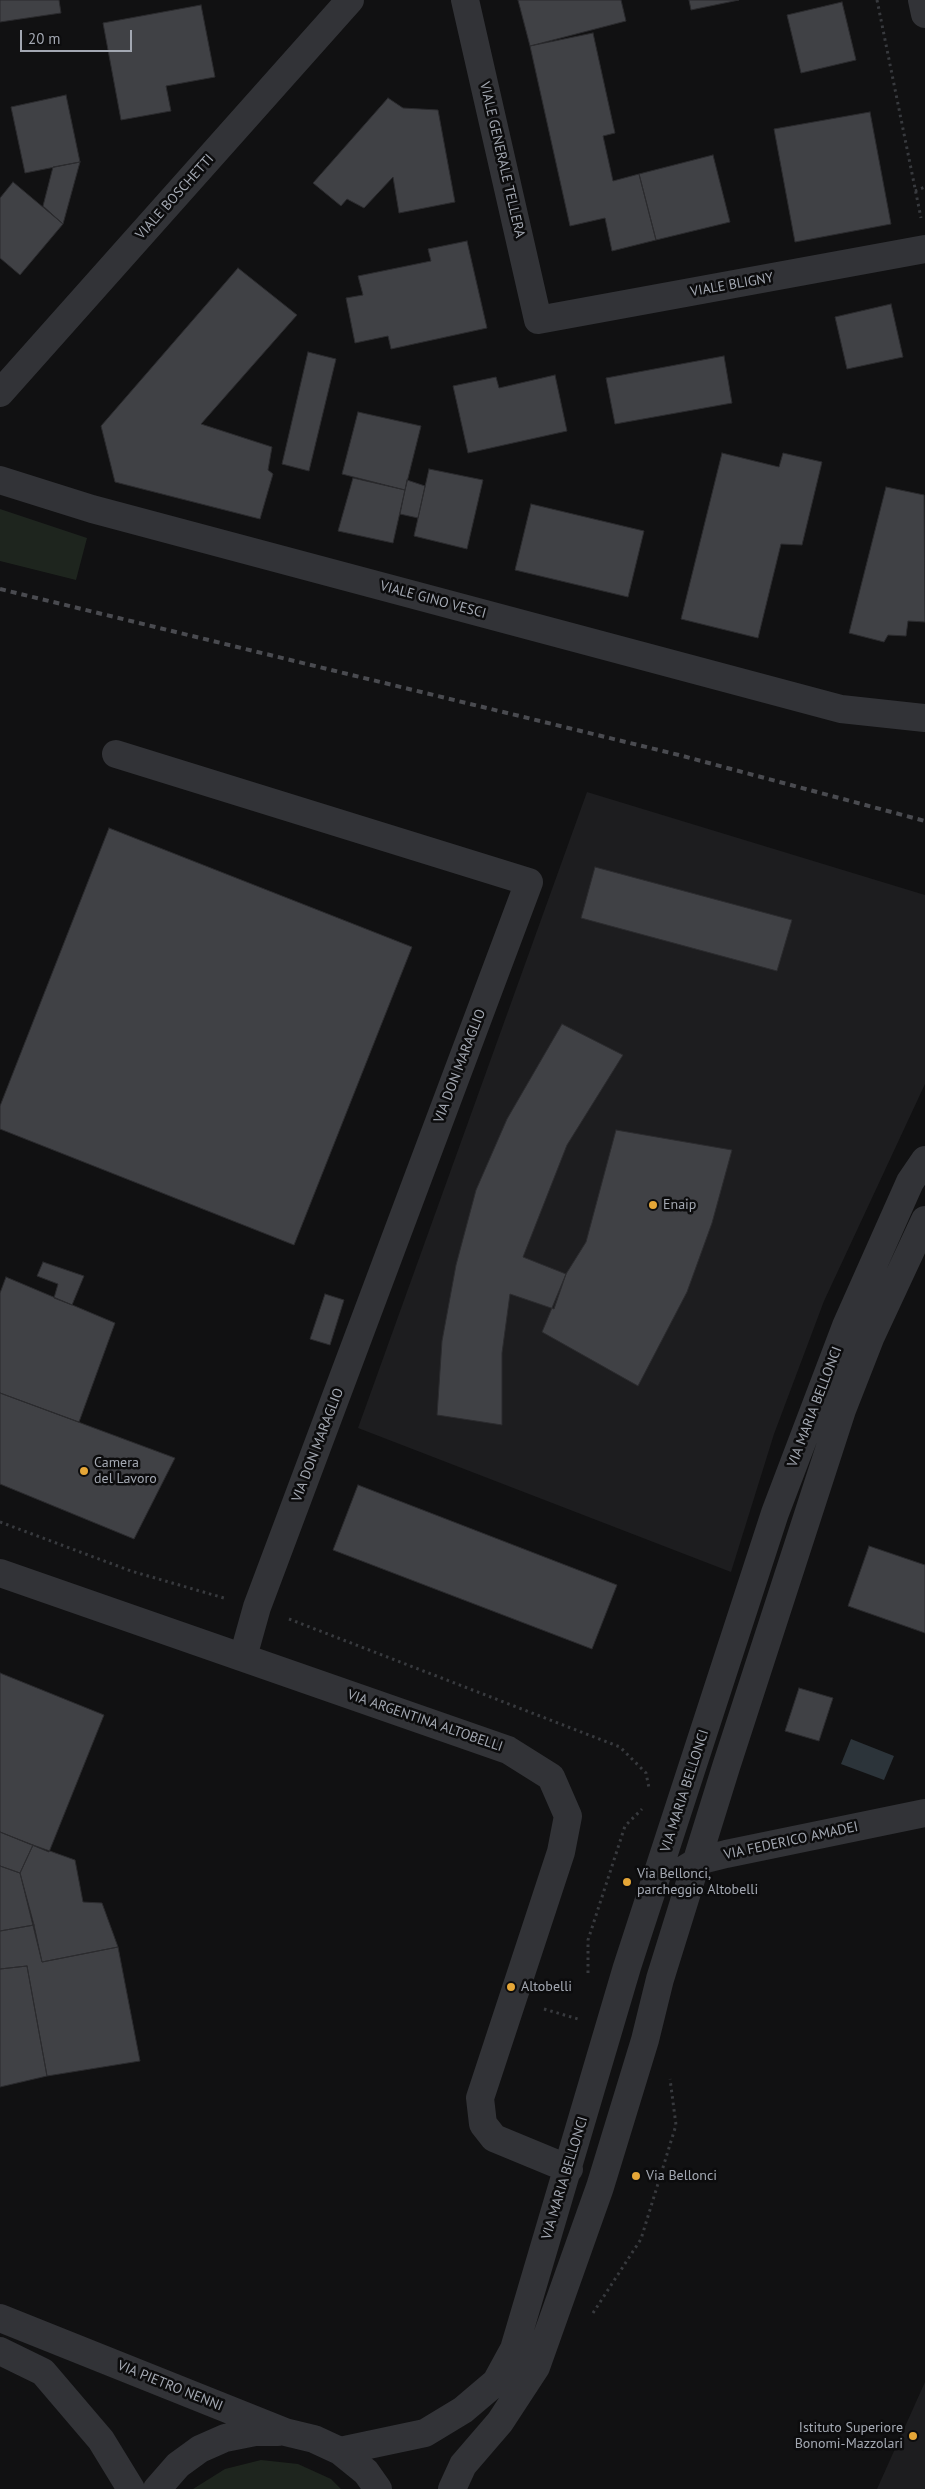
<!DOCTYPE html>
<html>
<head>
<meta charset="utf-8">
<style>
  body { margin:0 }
  #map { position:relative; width:925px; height:2489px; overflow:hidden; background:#111112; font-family:"PT Sans",sans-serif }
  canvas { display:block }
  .scale { position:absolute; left:20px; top:30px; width:112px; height:22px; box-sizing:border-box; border:2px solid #a3a8b2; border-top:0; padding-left:6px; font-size:15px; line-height:18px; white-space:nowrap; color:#a3a8b2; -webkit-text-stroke:4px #0c0c0d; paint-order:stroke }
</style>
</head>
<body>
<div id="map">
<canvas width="925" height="2489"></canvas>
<div class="scale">20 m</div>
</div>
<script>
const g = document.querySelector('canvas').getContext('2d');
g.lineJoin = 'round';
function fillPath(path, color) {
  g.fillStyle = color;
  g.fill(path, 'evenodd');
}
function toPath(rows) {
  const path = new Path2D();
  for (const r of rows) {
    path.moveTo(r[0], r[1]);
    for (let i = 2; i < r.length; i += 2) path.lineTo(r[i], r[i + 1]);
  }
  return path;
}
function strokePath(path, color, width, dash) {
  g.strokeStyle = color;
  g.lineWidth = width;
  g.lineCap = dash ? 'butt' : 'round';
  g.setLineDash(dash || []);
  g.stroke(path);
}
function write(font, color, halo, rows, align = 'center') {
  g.font = font + ' "PT Sans",sans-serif';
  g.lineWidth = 5;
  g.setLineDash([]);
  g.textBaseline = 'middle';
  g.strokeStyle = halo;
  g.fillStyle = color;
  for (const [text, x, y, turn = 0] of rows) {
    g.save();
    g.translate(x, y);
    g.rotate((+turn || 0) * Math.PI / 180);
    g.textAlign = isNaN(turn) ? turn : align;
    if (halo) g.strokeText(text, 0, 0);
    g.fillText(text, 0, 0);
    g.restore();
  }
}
const built = toPath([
  [587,792,925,895,925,1084,824,1301,774,1434,731,1572,358,1428],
  [925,2382,925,2489,877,2489]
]);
const green = toPath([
  [0,509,87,538,76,580,0,561],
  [261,2460,298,2464,331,2479,341,2489,193,2489,225,2469]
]);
const water = toPath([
  [851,1739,894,1756,884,1780,841,1764]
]);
const building = toPath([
  [0,0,59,0,61,13,0,22,0,0],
  [518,0,621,0,626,21,530,46,518,0],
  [689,0,739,0,691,10,689,0],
  [842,2,856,60,801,73,787,15,842,2],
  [201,5,215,77,166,86,171,111,121,120,103,23,201,5],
  [593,33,615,133,603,136,613,181,639,174,656,240,612,251,605,218,570,226,530,46,593,33],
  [66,95,80,162,25,173,11,107,66,95],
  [388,98,403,108,438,110,455,202,399,213,393,177,364,208,347,199,341,206,313,183,388,98],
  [870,112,891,224,795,242,774,129,870,112],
  [713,155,730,222,656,240,639,174,713,155],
  [80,162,63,224,43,206,53,167,80,162],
  [13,182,63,224,20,275,0,258,0,198,13,182],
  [467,241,487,328,391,349,388,336,355,343,346,298,363,295,358,276,431,261,428,249,467,241],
  [238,268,297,315,201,424,272,447,268,470,273,474,260,519,115,482,101,426,238,268],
  [891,304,903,357,847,369,835,317,891,304],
  [308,352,336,359,309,471,282,464,308,352],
  [724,356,732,403,615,424,606,378,724,356],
  [555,375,567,431,468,453,453,386,496,377,499,388,555,375],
  [358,412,421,426,405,490,342,474,358,412],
  [722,453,779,467,783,453,822,462,802,545,781,544,758,638,681,619,722,453],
  [429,469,483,480,467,549,414,536,429,469],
  [353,478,405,490,393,543,338,531,353,478],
  [407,480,425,486,418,518,400,514,407,480],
  [886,487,924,495,925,622,908,621,906,636,888,635,884,642,849,633,886,487],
  [531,504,644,531,628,597,515,570,531,504],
  [109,828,412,947,294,1245,0,1129,0,1106,109,828],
  [595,867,792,920,777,971,581,918,595,867],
  [562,1024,623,1055,567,1145,523,1257,566,1274,554,1309,510,1294,502,1353,502,1425,437,1415,442,1341,456,1265,476,1190,507,1119,562,1024],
  [616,1130,732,1150,712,1223,687,1292,638,1386,542,1332,566,1274,586,1242,616,1130],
  [43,1262,84,1276,72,1305,54,1298,58,1284,37,1276,43,1262],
  [6,1277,115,1323,79,1422,0,1393,0,1293,6,1277],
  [325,1294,344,1300,330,1345,310,1339,325,1294],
  [0,1393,175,1458,134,1539,0,1484,0,1393],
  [358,1485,617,1585,592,1649,333,1550,358,1485],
  [869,1546,925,1565,925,1633,848,1606,869,1546],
  [0,1673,104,1715,49,1852,0,1832,0,1673],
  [799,1688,833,1698,819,1741,785,1731,799,1688],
  [0,1832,33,1845,20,1873,0,1866,0,1832],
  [33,1845,75,1860,83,1902,102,1903,118,1947,42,1962,20,1873,33,1845],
  [0,1866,20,1873,34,1925,0,1931,0,1866],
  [34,1925,42,1962,118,1947,140,2061,47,2076,27,1966,0,1969,0,1931,34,1925],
  [27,1966,47,2076,0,2087,0,1969,27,1966]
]);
const path = toPath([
  [877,0,921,218],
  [915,191,925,187],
  [0,1522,131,1571,224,1598],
  [289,1619,620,1747,646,1773,649,1788],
  [588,1973,588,1940,625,1826,642,1809],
  [544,2009,578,2019],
  [593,2313,641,2239,676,2125,670,2079]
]);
const minor = toPath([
  [465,0,538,320,925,249],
  [922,0,925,14],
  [0,393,350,0],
  [0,480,92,509,841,709,925,718],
  [116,754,529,882,257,1607,243,1657],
  [0,1573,508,1750,551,1777,568,1816,561,1852,480,2098,483,2124,494,2138,569,2169],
  [685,1869,698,1861,726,1854,925,1813],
  [0,2318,285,2432,314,2439,340,2451,366,2472,378,2489],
  [0,2351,43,2372,101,2440,131,2489],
  [340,2451,425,2433,463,2410,496,2382,514,2349,627,1967,775,1513,846,1326,910,1182,925,1160],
  [157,2489,178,2465,200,2449,225,2438,255,2432,278,2432],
  [452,2489,463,2465,500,2422,536,2367,600,2187,645,2040,660,1979,726,1767,842,1410,871,1336,925,1220]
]);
const rail = toPath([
  [0,589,679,755,925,821]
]);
const markers = [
  [653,1205,5,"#e5a637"],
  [84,1471,5,"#e5a637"],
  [627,1882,5,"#e5a637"],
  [511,1987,5,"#e5a637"],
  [636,2176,5,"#e5a637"],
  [913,2436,5,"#e5a637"]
];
const streetNames = [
  ["VIALE GENERALE TELLERA",502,160,77],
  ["VIALE BOSCHETTI",175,197,-48],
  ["VIALE BLIGNY",732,285,-10],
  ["VIALE GINO VESCI",433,600,15],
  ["VIA DON MARAGLIO",460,1066,-69],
  ["VIA MARIA BELLONCI",815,1407,-69],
  ["VIA DON MARAGLIO",318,1445,-69],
  ["VIA ARGENTINA ALTOBELLI",425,1721,19],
  ["VIA MARIA BELLONCI",685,1791,-72],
  ["VIA FEDERICO AMADEI",791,1841,-12],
  ["VIA MARIA BELLONCI",565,2178,-73],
  ["VIA PIETRO NENNI",170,2386,22]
];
const poiNames = [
  ["Enaip",663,1205],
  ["Camera",94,1463],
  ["del Lavoro",94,1479],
  ["Via Bellonci,",637,1874],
  ["parcheggio Altobelli",637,1890],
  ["Altobelli",521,1987],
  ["Via Bellonci",646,2176],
  ["Istituto Superiore",903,2428,"right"],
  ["Bonomi-Mazzolari",903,2444,"right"]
];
fillPath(built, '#1d1d1f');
fillPath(green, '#1e251e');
fillPath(water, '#2c343a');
fillPath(building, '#404145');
strokePath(building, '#2b2b2e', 1);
strokePath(path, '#383a3e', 3, [2.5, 4]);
strokePath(minor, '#323337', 28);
strokePath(rail, '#4a4b50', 4, [6, 5]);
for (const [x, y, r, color] of markers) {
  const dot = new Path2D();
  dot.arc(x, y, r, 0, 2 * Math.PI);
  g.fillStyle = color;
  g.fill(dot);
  strokePath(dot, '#0c0c0d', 2);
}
write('14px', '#a3a8b2', '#0c0c0d', streetNames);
write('14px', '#a3a8b2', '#0c0c0d', poiNames, 'left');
</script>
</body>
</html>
